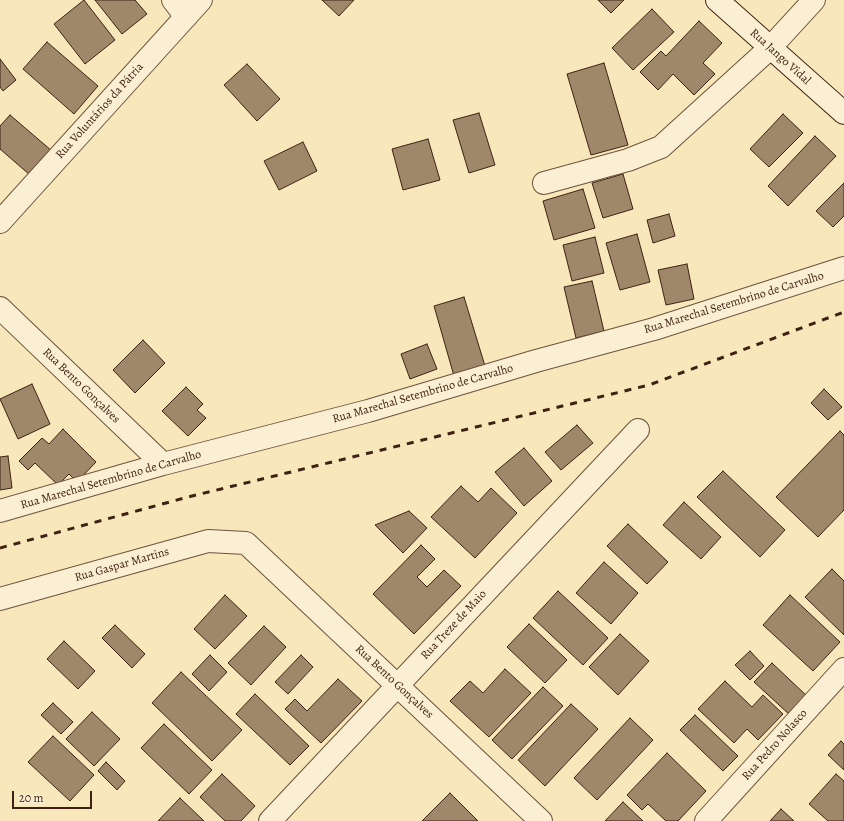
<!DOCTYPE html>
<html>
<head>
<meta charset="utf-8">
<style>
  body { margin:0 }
  #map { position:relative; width:844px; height:821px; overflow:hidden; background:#f7e7ba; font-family:Alegreya,serif }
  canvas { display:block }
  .scale { position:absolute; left:12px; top:791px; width:80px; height:18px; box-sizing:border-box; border:2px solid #3f2113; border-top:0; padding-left:5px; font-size:12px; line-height:14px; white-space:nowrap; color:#3f2113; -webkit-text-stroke:3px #faefd2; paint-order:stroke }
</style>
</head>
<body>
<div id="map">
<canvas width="844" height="821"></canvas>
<div class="scale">20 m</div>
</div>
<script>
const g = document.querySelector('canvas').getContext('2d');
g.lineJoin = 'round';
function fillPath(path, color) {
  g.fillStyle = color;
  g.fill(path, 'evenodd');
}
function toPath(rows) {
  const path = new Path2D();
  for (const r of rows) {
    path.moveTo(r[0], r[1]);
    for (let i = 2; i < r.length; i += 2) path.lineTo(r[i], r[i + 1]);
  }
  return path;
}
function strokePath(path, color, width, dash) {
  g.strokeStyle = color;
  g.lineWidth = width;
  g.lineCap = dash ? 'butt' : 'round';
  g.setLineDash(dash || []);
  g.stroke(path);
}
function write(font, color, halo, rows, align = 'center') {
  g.font = font + ' Alegreya,serif';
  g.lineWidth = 4;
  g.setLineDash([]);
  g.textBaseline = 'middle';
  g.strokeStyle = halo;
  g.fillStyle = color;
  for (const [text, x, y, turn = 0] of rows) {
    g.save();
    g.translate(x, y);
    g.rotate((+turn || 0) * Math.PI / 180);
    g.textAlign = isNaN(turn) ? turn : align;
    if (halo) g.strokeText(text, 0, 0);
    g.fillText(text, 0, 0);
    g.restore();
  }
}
const building = toPath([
  [84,0,115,40,85,64,54,24,84,0],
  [95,0,135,0,147,14,122,34,95,0],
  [322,0,354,0,339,16,322,0],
  [598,0,624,0,611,13,598,0],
  [652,9,674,32,633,70,612,48,652,9],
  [699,21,722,43,703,63,715,74,694,95,673,74,658,90,640,72,661,51,666,56,699,21],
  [47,42,98,86,74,114,23,69,47,42],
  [0,59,16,80,3,91,0,87,0,59],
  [604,63,628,145,591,155,567,74,604,63],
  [247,64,280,99,257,121,224,85,247,64],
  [479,113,495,165,469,173,453,120,479,113],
  [783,114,803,133,769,167,750,149,783,114],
  [10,115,52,151,30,175,0,149,0,126,10,115],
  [815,136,836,156,788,206,768,186,815,136],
  [428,139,440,180,403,190,392,149,428,139],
  [303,142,317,171,279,190,264,161,303,142],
  [623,174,633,209,603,218,592,183,623,174],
  [844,183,844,216,833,227,816,211,844,183],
  [583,189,595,228,554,240,543,201,583,189],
  [669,214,675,236,653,243,647,220,669,214],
  [637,234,650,282,620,290,606,243,637,234],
  [595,237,604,273,572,281,563,245,595,237],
  [687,264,694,299,666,305,658,270,687,264],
  [592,281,604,331,576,338,564,287,592,281],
  [464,297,485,366,454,376,434,306,464,297],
  [143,340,165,363,135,393,113,370,143,340],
  [427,344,437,369,410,379,401,354,427,344],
  [32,384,50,424,18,439,0,399,32,384],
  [186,387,203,404,197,410,206,418,188,436,162,411,186,387],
  [824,389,842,407,828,420,811,403,824,389],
  [577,425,593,443,561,470,545,452,577,425],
  [63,429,96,462,77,482,69,474,58,485,35,463,28,470,19,461,42,438,49,444,63,429],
  [840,431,844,435,844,510,818,537,776,497,840,431],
  [524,448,552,481,524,506,495,472,524,448],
  [8,456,12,488,0,490,0,457,8,456],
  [723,471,785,530,760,557,697,497,723,471],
  [461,486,478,502,491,488,517,513,475,558,431,517,461,486],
  [684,502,721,537,701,559,663,525,684,502],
  [409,511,427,528,403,553,375,525,409,511],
  [628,524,668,562,647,584,607,546,628,524],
  [421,545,435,559,417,577,427,587,444,570,461,586,414,634,373,594,421,545],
  [604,562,638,593,611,624,576,593,604,562],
  [832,569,844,581,844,635,805,597,832,569],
  [558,591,608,638,583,665,533,618,558,591],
  [225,595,247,616,215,649,194,629,225,595],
  [790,595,840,642,813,671,763,625,790,595],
  [529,624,567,660,545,683,507,647,529,624],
  [115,625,145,654,132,668,102,638,115,625],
  [264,626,286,647,251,685,228,663,264,626],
  [620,634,649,661,618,695,589,667,620,634],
  [64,641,95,671,78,689,47,659,64,641],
  [750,651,764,666,750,680,735,665,750,651],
  [210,655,227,672,209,691,192,674,210,655],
  [301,655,313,667,288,694,275,682,301,655],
  [772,663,808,697,791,716,754,682,772,663],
  [505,669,531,693,489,737,450,701,470,681,483,693,505,669],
  [181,672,242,730,212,761,152,703,181,672],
  [338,679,362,701,321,743,285,709,295,699,307,711,338,679],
  [725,681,752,707,763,695,783,714,758,740,747,729,734,743,698,709,725,681],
  [543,687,563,706,512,759,492,740,543,687],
  [255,694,309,746,290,765,236,714,255,694],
  [53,703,73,722,61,734,41,715,53,703],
  [571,704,598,729,545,786,518,760,571,704],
  [92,712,120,739,94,766,66,739,92,712],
  [695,715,738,756,723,771,680,730,695,715],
  [630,718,653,740,597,800,574,778,630,718],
  [164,724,212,770,189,794,141,748,164,724],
  [53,736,94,775,70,801,28,762,53,736],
  [841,741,844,744,844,770,828,755,841,741],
  [667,753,706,791,678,821,666,821,648,804,642,810,627,795,667,753],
  [106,762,125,781,117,790,98,771,106,762],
  [222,774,255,806,241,821,225,821,200,797,222,774],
  [836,774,844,781,844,821,828,821,809,804,836,774],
  [450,793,478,821,422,821,450,793],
  [180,798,204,821,158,821,180,798],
  [623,802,643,821,605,821,623,802],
  [781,809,794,821,770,821,781,809]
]);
const street = toPath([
  [173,0,186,17],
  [544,183,628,160,661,147,770,48,814,0],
  [0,222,201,0],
  [0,308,163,464],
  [0,511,163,464,368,411,536,361,654,329,844,268],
  [0,599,208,541,246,543,541,821],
  [270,821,638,430],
  [706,821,844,669]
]);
const secondary = toPath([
  [717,0,844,113]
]);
const rail = toPath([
  [0,548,188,497,649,385,844,312]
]);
const streetNames = [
  ["Rua Jango Vidal",780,57,42],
  ["Rua Voluntários da Pátria",100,111,-48],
  ["Rua Marechal Setembrino de Carvalho",734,303,-17],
  ["Rua Bento Gonçalves",81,386,44],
  ["Rua Marechal Setembrino de Carvalho",423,394,-16],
  ["Rua Marechal Setembrino de Carvalho",111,480,-16],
  ["Rua Gaspar Martins",122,565,-16],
  ["Rua Treze de Maio",454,625,-47],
  ["Rua Bento Gonçalves",394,682,43],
  ["Rua Pedro Nolasco",775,745,-48]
];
fillPath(building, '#9f886a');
strokePath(building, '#3f2113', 1);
strokePath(street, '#6d523d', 24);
strokePath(secondary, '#3f2113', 24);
strokePath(street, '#faefd2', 22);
strokePath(secondary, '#faefd2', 22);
strokePath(rail, '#3f2113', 3, [7, 7]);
write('12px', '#3f2113', '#faefd2', streetNames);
</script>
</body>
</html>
